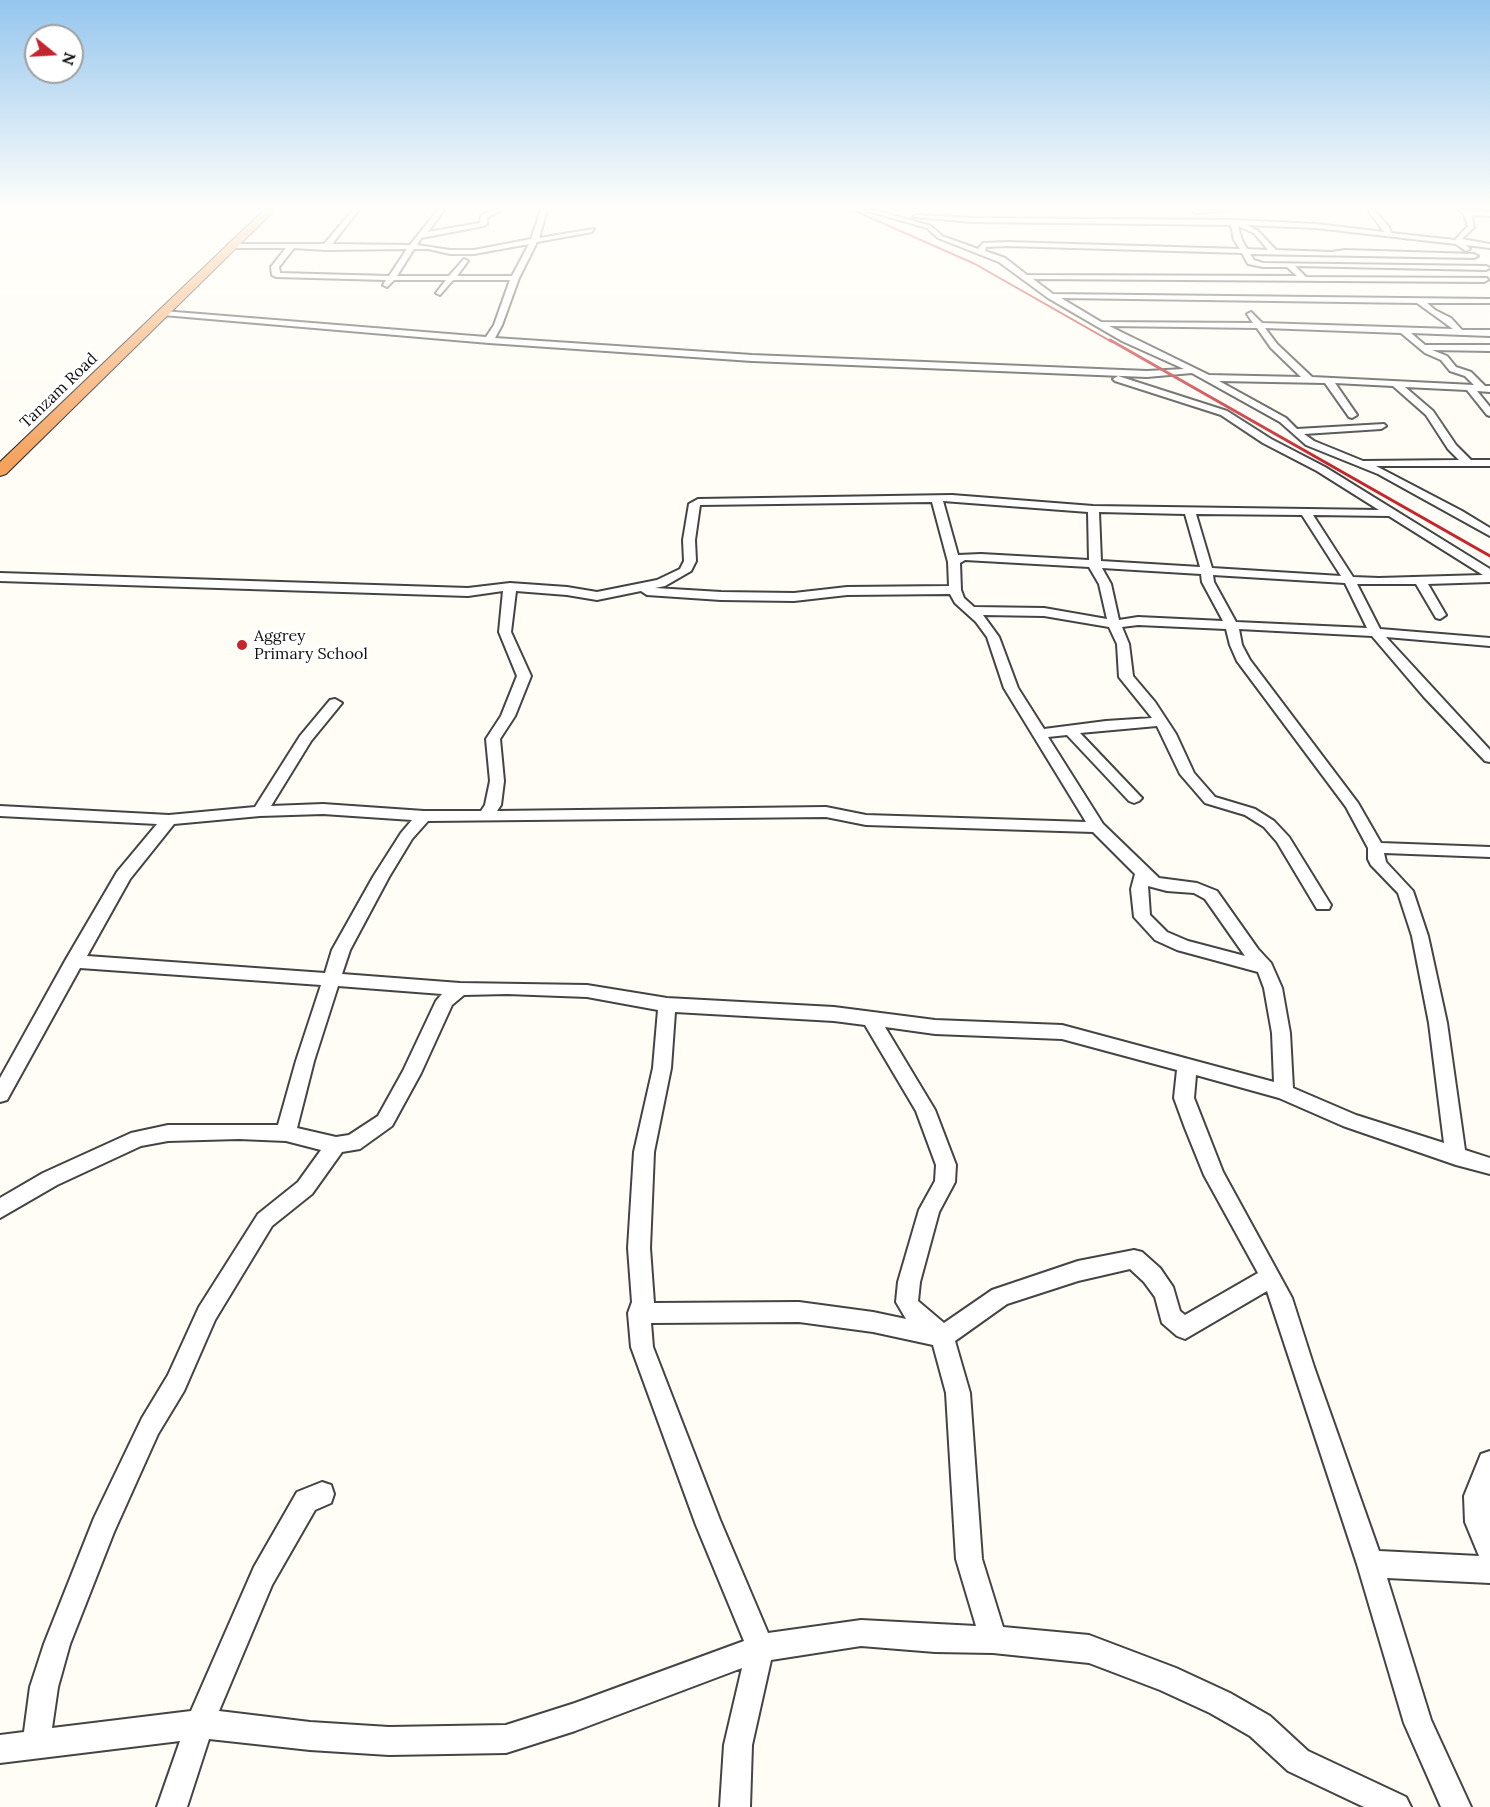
<!DOCTYPE html>
<html>
<head>
<meta charset="utf-8">
<style>
  body { margin:0 }
  #map { position:relative; width:1490px; height:1807px; overflow:hidden; background:#fffdf5; font-family:Lora,serif }
  canvas { display:block }
  .north { position:absolute; left:24px; top:24px; width:60px; height:60px; box-sizing:border-box; background:#fff; border:2px solid #a0a0a0; border-radius:50%; rotate:108deg; font-size:16px; font-weight:700; line-height:24px; text-align:center; color:#111 }
  .north::after { content:''; display:block; margin:auto; width:21px; height:27px; background:#c4262e; clip-path:polygon(50% 0,100% 100%,50% 72%,0 100%) }
</style>
</head>
<body>
<div id="map">
<canvas width="1490" height="1807"></canvas>
<div class="north">N</div>
</div>
<script>
const g = document.querySelector('canvas').getContext('2d');
g.lineJoin = 'round';
function toPath(rows) {
  const path = new Path2D();
  for (const r of rows) {
    path.moveTo(r[0], r[1]);
    for (let i = 2; i < r.length; i += 2) path.lineTo(r[i], r[i + 1]);
  }
  return path;
}
function strokePath(path, color, width, dash) {
  g.strokeStyle = color;
  g.lineWidth = width;
  g.lineCap = dash ? 'butt' : 'round';
  g.setLineDash(dash || []);
  g.stroke(path);
}
function fillPath(path, color) {
  g.fillStyle = color;
  g.fill(path, 'evenodd');
}
function write(font, color, halo, rows, align = 'center') {
  g.font = font + ' Lora,serif';
  g.lineWidth = 6;
  g.setLineDash([]);
  g.textBaseline = 'middle';
  g.strokeStyle = halo;
  g.fillStyle = color;
  for (const [text, x, y, turn = 0] of rows) {
    g.save();
    g.translate(x, y);
    g.rotate((+turn || 0) * Math.PI / 180);
    g.textAlign = isNaN(turn) ? turn : align;
    if (halo) g.strokeText(text, 0, 0);
    g.fillText(text, 0, 0);
    g.restore();
  }
}
const minor = toPath([
  [353,210,359,210,332,244,410,245,438,210,444,210,428,232,480,223,481,216,493,210,501,210,487,218,487,224,484,226,421,238,417,245,450,250,474,250,531,239,541,210,547,210,539,238,594,229,592,232,537,242,519,278,502,325,495,338,752,355,1147,371,1184,369,1122,341,1048,298,999,262,938,238,927,228,865,210,874,210,931,226,942,236,978,249,983,243,1007,242,1240,249,1234,240,1231,225,974,222,913,217,916,215,974,218,1234,220,1316,224,1384,232,1368,210,1374,210,1389,227,1391,233,1455,240,1468,226,1464,214,1459,210,1490,212,1490,216,1471,215,1474,227,1462,239,1490,244,1490,248,1466,245,1470,249,1466,251,1456,244,1316,228,1247,225,1258,231,1276,250,1331,252,1345,250,1474,254,1478,256,1474,258,1250,254,1254,260,1263,263,1486,266,1490,268,1486,270,1295,266,1306,277,1487,278,1488,280,1484,282,1033,279,1053,294,1490,299,1490,303,1427,303,1435,310,1451,318,1462,330,1490,330,1490,336,1411,333,1425,345,1490,345,1490,351,1432,350,1447,356,1456,367,1471,372,1485,386,1490,386,1490,392,1477,391,1490,407,1490,416,1487,415,1467,390,1405,387,1433,411,1456,445,1471,460,1490,460,1490,466,1376,466,1462,511,1490,528,1490,536,1378,474,1306,445,1280,422,1192,373,1147,377,752,361,489,343,163,315,159,313,163,311,486,337,494,325,510,280,453,280,440,295,436,293,446,280,394,280,387,287,383,285,386,280,276,277,272,275,271,267,286,248,231,248,227,246,231,244,324,244,353,210],
  [1238,226,1254,233,1268,250,1247,249,1242,240,1238,226],
  [529,244,512,276,457,276,468,261,464,259,449,276,397,276,414,249,428,249,450,254,474,254,529,244],
  [1007,246,1242,253,1248,264,1263,267,1287,267,1297,276,1027,275,1005,258,985,251,986,247,1007,246],
  [294,248,325,250,407,249,389,276,280,273,279,267,294,248],
  [1061,298,1417,303,1453,329,1262,323,1251,312,1247,314,1253,323,1101,322,1061,298],
  [1109,326,1257,328,1271,348,1301,377,1209,375,1109,326],
  [1265,328,1401,333,1425,353,1441,360,1450,371,1465,376,1474,385,1312,377,1277,344,1265,328],
  [1219,381,1325,383,1349,417,1352,418,1357,415,1335,383,1393,386,1426,415,1448,449,1459,460,1363,461,1314,441,1304,434,1381,429,1386,426,1384,424,1297,429,1286,418,1219,381],
  [1193,210,1230,210,1195,213,1193,210],
  [1118,376,1227,411,1271,439,1325,467,1490,569,1490,582,1428,584,1446,615,1440,619,1436,618,1416,584,1357,584,1380,629,1490,638,1490,646,1386,637,1490,750,1490,762,1485,761,1424,697,1372,636,1239,629,1242,645,1250,660,1358,803,1381,843,1490,847,1490,857,1384,853,1386,862,1413,891,1428,936,1447,1023,1465,1150,1490,1158,1490,1174,1456,1165,1343,1126,1279,1098,1196,1075,1194,1098,1223,1172,1292,1298,1314,1367,1379,1551,1479,1556,1465,1522,1464,1496,1481,1454,1490,1451,1490,1583,1387,1578,1431,1720,1471,1807,1441,1807,1404,1723,1357,1564,1267,1291,1185,1339,1177,1336,1162,1323,1155,1297,1144,1282,1130,1269,1078,1281,1007,1304,955,1341,970,1393,982,1559,1003,1627,1089,1635,1176,1668,1230,1693,1270,1716,1308,1751,1406,1797,1411,1807,1364,1807,1288,1771,1250,1736,1210,1713,1160,1690,1089,1663,993,1653,935,1652,861,1646,771,1660,752,1745,750,1807,720,1807,724,1745,742,1668,575,1731,506,1753,389,1755,310,1750,209,1739,187,1807,157,1807,180,1741,0,1763,0,1735,24,1732,30,1687,44,1644,94,1518,142,1418,168,1375,199,1307,258,1214,298,1182,321,1150,286,1141,239,1139,168,1141,141,1146,57,1185,0,1218,0,1198,43,1173,131,1133,168,1125,278,1125,296,1061,321,985,80,968,7,1100,0,1102,0,1078,65,961,117,872,157,824,0,816,0,806,169,815,255,807,300,736,330,700,335,699,342,703,311,741,271,806,323,804,424,811,481,811,485,805,490,781,486,739,501,716,517,676,499,632,503,591,468,596,0,581,0,573,468,588,510,583,567,587,597,592,657,580,680,569,684,561,683,540,689,504,698,499,952,495,1093,506,1379,510,1317,471,1263,443,1221,415,1115,381,1113,379,1118,376],
  [943,501,1088,512,1089,560,981,554,958,555,943,501],
  [932,502,948,562,949,586,847,587,794,593,721,592,655,588,665,586,691,571,696,561,695,540,700,505,932,502],
  [1099,512,1185,514,1200,567,1101,561,1099,512],
  [1196,514,1302,515,1341,576,1212,568,1196,514],
  [1313,515,1389,516,1483,575,1379,578,1353,577,1313,515],
  [965,560,1089,567,1099,584,1107,619,1044,608,974,607,964,598,961,590,960,563,965,560],
  [1102,568,1201,574,1202,582,1223,621,1138,617,1119,620,1111,584,1102,568],
  [1213,575,1345,583,1367,628,1236,622,1214,582,1213,575],
  [516,591,567,595,597,600,641,591,647,595,721,600,794,601,847,595,950,594,955,603,976,622,987,637,1004,688,1086,822,866,815,826,807,497,811,501,805,504,781,500,739,515,716,531,676,511,632,516,591],
  [983,615,1044,616,1109,627,1117,644,1119,677,1152,718,1106,721,1044,729,1018,688,999,637,983,615],
  [1138,625,1226,629,1230,645,1237,661,1346,807,1368,848,1368,859,1371,865,1398,893,1412,936,1429,1023,1444,1143,1356,1115,1293,1088,1290,1033,1282,988,1271,963,1258,949,1217,891,1197,883,1159,878,1103,824,1048,737,1067,735,1129,801,1134,803,1139,801,1142,798,1139,795,1080,733,1157,726,1180,774,1205,803,1245,815,1264,827,1277,842,1317,909,1329,909,1331,905,1289,837,1274,821,1255,809,1215,797,1194,773,1176,734,1155,702,1133,676,1129,644,1122,627,1138,625],
  [323,814,412,820,401,833,373,877,332,950,325,973,87,956,130,879,174,824,260,816,323,814],
  [826,817,866,825,1093,832,1135,874,1131,889,1134,917,1155,940,1177,950,1258,972,1264,988,1272,1033,1274,1082,1062,1025,935,1020,834,1007,667,998,587,985,460,983,342,974,350,950,389,877,412,839,428,821,826,817],
  [1148,886,1167,891,1194,893,1205,899,1245,956,1188,941,1167,932,1150,915,1148,886],
  [338,986,442,994,436,1001,403,1071,378,1116,349,1135,336,1137,297,1128,314,1061,338,986],
  [507,994,587,997,658,1010,653,1068,634,1152,628,1248,632,1302,628,1313,631,1347,696,1525,744,1641,575,1703,506,1725,389,1727,310,1722,219,1711,272,1585,315,1510,331,1503,334,1494,331,1485,322,1482,297,1492,254,1567,191,1711,52,1728,58,1687,70,1644,114,1532,158,1434,184,1391,215,1320,272,1226,312,1194,342,1152,360,1149,392,1126,421,1073,452,1005,464,995,507,994],
  [675,1012,834,1021,865,1025,916,1111,936,1165,935,1181,919,1210,898,1282,896,1302,906,1319,873,1312,799,1302,654,1303,650,1248,654,1152,671,1068,675,1012],
  [885,1027,935,1034,1062,1039,1177,1070,1174,1098,1185,1128,1204,1175,1258,1273,1185,1315,1180,1311,1173,1287,1160,1268,1142,1252,1134,1250,1078,1261,992,1290,944,1323,918,1301,920,1282,939,1212,955,1182,956,1165,935,1110,885,1027],
  [799,1322,873,1332,933,1345,946,1393,956,1559,976,1626,861,1620,768,1633,720,1520,653,1347,651,1323,799,1322]
]);
const highway = toPath([
  [264,210,275,210,6,474,0,476,0,462,264,210]
]);
const railFar1 = toPath([
  [853,210,975,264,1112,342]
]);
const rail = toPath([
  [1110,340,1490,556]
]);
const markers = [
  [242,645,6,"#c4262e"]
];
const farStreetnames = [
  ["Tanzam Road",59,391,-44]
];
const farPoinames = [
  ["Aggrey",254,636],
  ["Primary School",254,654]
];
strokePath(minor, '#444', 4);
strokePath(highway, '#222', 2);
fillPath(minor, '#fff');
fillPath(highway, '#f5a25d');
strokePath(railFar1, '#c4262e', 2);
strokePath(rail, '#c4262e', 3);
const sky = g.createLinearGradient(0, 0, 0, 463);
sky.addColorStop(0, '#95c6ee');
sky.addColorStop(0.45, '#fffefa');
sky.addColorStop(1, '#fffefa00');
g.fillStyle = sky;
g.fillRect(0, 0, 1490, 463);
for (const [x, y, r, color] of markers) {
  const dot = new Path2D();
  dot.arc(x, y, r, 0, 2 * Math.PI);
  g.fillStyle = color;
  g.fill(dot);
  strokePath(dot, '#fff', 2);
}
write('16px', '#111', '#fff', farStreetnames);
write('16px', '#111', '#fff', farPoinames, 'left');
</script>
</body>
</html>
